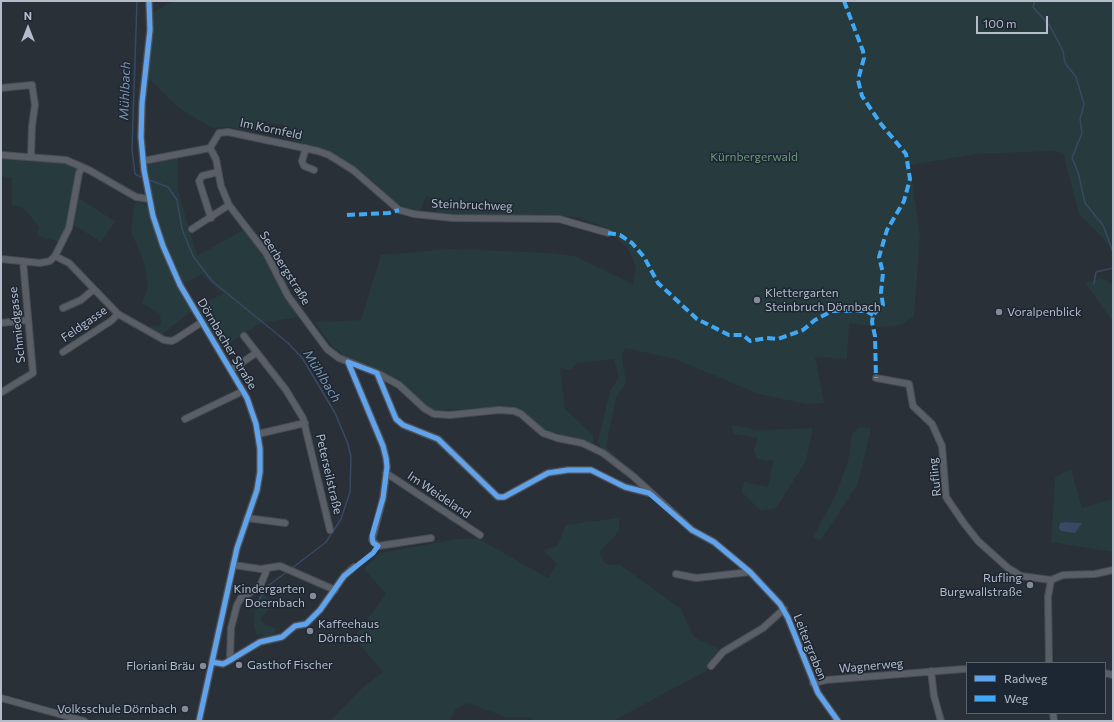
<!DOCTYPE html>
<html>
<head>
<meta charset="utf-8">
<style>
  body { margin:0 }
  #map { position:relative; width:1114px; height:722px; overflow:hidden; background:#2a3038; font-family:Commissioner,sans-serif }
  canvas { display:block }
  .frame { position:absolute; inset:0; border:2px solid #b4bcc9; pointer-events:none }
  .legend { position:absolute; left:966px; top:662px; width:140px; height:52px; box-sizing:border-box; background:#1d2633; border:1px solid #59626f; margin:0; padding:5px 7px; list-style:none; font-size:12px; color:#b4bcc9 }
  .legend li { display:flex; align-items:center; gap:8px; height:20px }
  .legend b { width:20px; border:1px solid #59626f }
  .north { position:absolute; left:8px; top:8px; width:40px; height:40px; -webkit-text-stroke:3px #1d2633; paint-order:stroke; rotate:0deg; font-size:11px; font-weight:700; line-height:16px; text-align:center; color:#b4bcc9 }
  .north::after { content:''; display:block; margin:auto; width:14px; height:18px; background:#b4bcc9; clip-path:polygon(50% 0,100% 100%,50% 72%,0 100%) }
  .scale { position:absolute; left:976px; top:16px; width:72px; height:18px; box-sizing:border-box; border:2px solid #b4bcc9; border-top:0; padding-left:5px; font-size:12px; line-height:14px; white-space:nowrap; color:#b4bcc9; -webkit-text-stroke:3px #1d2633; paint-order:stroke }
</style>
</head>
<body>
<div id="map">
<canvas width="1114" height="722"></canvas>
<div class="frame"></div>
<ul class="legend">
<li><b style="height:5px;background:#60a3ed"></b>Radweg</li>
<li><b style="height:5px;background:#3fa9f5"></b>Weg</li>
</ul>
<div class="north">N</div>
<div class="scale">100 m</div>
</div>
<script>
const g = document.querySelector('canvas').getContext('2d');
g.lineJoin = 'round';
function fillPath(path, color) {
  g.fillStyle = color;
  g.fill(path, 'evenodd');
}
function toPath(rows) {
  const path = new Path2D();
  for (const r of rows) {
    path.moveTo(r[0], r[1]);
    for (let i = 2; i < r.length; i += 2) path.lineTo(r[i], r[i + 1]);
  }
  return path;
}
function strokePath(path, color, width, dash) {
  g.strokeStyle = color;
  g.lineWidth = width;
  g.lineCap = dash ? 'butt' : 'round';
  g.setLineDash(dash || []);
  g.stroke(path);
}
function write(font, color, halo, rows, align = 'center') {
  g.font = font + ' Commissioner,sans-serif';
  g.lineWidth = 3;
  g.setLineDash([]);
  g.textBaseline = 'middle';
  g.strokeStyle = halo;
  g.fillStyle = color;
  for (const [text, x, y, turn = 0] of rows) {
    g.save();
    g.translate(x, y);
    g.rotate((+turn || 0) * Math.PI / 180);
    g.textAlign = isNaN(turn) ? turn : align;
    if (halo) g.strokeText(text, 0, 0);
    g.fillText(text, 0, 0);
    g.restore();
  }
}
const green = toPath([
  [173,1,1113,1,1113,249,1079,214,1063,153,1053,151,977,154,910,165,920,236,914,316,900,325,878,327,849,323,847,359,815,356,824,403,807,404,759,394,675,359,625,348,622,355,626,383,616,398,606,447,624,464,624,467,601,449,598,441,610,391,619,377,614,359,577,363,571,370,560,368,565,409,593,435,594,447,551,434,541,429,527,414,512,408,433,410,428,407,397,380,347,358,332,346,315,322,361,320,381,255,450,249,551,253,574,256,633,284,636,267,628,249,607,228,576,217,535,214,494,218,437,213,436,199,426,196,420,211,400,207,375,183,332,152,281,137,284,125,260,122,258,132,226,127,212,128,180,109,149,79,152,13],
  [1,156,68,162,75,166,76,173,69,219,61,242,37,236,39,227,24,208,12,205,12,178,1,176],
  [178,156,178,190,197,256,245,229,262,253,300,317,261,323,221,349,197,307,224,293,218,290,202,274,183,284,170,256,152,199,147,164],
  [80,181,80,199,115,221,101,242,72,224],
  [136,202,145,204,149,208,167,264,192,311,159,336,148,330,153,325,159,326,161,323,160,314,142,303,148,286,144,262,131,232,134,205],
  [1102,278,1113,284,1113,322,1085,283],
  [732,425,757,430,813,428,806,461,776,508,761,511,742,492,744,482,768,487,773,461,757,459,754,450,758,438,733,434],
  [860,427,871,428,858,484,821,540,813,537,835,496,848,462,852,434],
  [1071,469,1082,508,1113,499,1113,552,1051,542,1055,478],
  [619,518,619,531,599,553,605,564,620,565,681,609,694,637,719,649,711,666,704,672,613,721,532,721,531,717,505,717,469,703,456,709,449,721,330,721,362,688,383,672,359,644,357,633,386,594,364,569,380,553,458,539,479,539,548,578,557,564,543,550,557,546,566,525],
  [264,594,274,602,267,612,262,617,261,620,265,625,276,628,274,637,269,639,264,637,261,633,257,635,253,624,256,604]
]);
const water = toPath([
  [1060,523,1065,522,1082,523,1075,533,1061,531,1059,528]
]);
const stream = toPath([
  [137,1,132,149,135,174,141,177],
  [1035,1,1033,7,1050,26,1063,51,1065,63,1076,77,1084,104,1080,119,1082,133,1072,158,1078,172,1085,203,1103,225,1113,252],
  [149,180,168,187,177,200,182,229,193,256,212,281,288,343,303,359,335,413,348,444,351,457,350,492,341,519,326,542,291,569],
  [1113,257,1113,258],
  [1094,284,1096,272,1113,268],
  [256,604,269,585,288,571]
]);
const minor = toPath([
  [149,1,150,30,142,103,141,137,144,170,153,216,163,246,180,285,247,398,256,424,260,449,260,472,257,490,237,548,199,721],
  [1,88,32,85,35,105,32,126,31,156],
  [210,148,219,133,228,132,318,151,329,155,353,170,399,210,414,214,452,218,559,219,608,233],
  [306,148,302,161,304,166,314,170],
  [1,155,66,160,89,170,136,197,149,199],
  [143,161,210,148,216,159,221,186,229,205,266,253,288,296,327,349,339,358,377,373,396,419,403,425,438,439,498,497,504,497,548,473,568,470,591,470,625,487,649,493],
  [211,218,199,181,202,176,218,172],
  [192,229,229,205],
  [55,256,69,263,118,314,164,340,172,341,176,339,202,322],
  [1,259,40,263,50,261,55,256,69,228,79,173,82,167],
  [63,308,81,300,93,290],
  [1,323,28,320],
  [244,336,286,390,303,418,330,530],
  [63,352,111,321,118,314],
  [348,362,383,446,386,458,387,467,383,498,372,540,378,546,431,538],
  [231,370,256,353],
  [377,373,399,385,425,409,434,414,450,415,499,410,514,411,521,414,543,433,557,438,582,443,603,453,634,477,692,530,714,542,750,572,780,604,788,618,818,693,838,721],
  [876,378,909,384,913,406,932,424,942,446,946,497,963,522,978,541,1008,568,1021,576,1051,580,1048,597,1049,663],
  [2,392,33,373,23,261],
  [185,419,243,391],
  [258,434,305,423],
  [386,473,480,535],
  [247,518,285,523],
  [233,565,261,569,280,566,335,590],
  [676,574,696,578,750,572],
  [1051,580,1063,575,1095,574,1113,570],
  [230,659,231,628,237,605,241,598,256,589,261,584,266,572,266,569],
  [212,662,223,664,227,662,260,642,282,637,295,626,306,624,320,610,344,576,354,567],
  [711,666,723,652,763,628,784,609],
  [931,671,934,696,941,721],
  [1105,673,1113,675],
  [813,683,826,680,964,669],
  [1,698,84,721],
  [1053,713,1054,721]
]);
const quiet = toPath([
  [844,1,863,51,864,58,858,80,862,96,881,124,906,154,910,179,904,201,887,230,879,257,883,273,881,292,883,305,873,315,872,322,875,336,876,378],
  [347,215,389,213,399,210],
  [608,233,620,235,632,243,644,257,658,283,697,319,729,335,743,335,750,341,767,338,778,339,803,330,815,320,832,311,866,311,873,315]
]);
const cycleway = toPath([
  [149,1,150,30,142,103,141,137,144,170,153,216,163,246,180,285,247,398,256,424,260,449,260,472,257,490,237,548,199,721],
  [348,362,377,373,396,419,403,425,438,439,498,497,504,497,548,473,568,470,591,470,625,487,649,493,692,530,714,542,750,572,780,604,788,618,818,693,838,721],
  [212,662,223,664,227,662,260,642,282,637,295,626,306,624,320,610,344,576,373,553,378,546,373,543,372,536,383,498,387,467,386,458,383,446,348,362]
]);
const markers = [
  [757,300,4,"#848b96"],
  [999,312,4,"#848b96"],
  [1030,585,4,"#848b96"],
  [313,596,4,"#848b96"],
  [310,631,4,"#848b96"],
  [239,665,4,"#848b96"],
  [203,666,4,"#848b96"],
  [185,709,4,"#848b96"]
];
const streetNames = [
  ["Im Kornfeld",271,129,12],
  ["Steinbruchweg",472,205,2],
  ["Seerbergstraße",285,268,58],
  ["Feldgasse",84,324,-35],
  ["Schmiedgasse",17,325,-96],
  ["Dörnbacher Straße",227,344,59],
  ["Peterseilstraße",329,474,77],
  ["Rufling",935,477,-96],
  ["Im Weideland",439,495,34],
  ["Leitergraben",810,647,68],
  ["Wagnerweg",871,666,-5]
];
const parkNames = [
  ["Kürnbergerwald",754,157]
];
const poiNames = [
  ["Klettergarten",765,293],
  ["Steinbruch Dörnbach",765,307],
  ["Voralpenblick",1007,312],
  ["Rufling",1022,578,"right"],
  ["Burgwallstraße",1022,592,"right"],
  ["Kindergarten",305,589,"right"],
  ["Doernbach",305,603,"right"],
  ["Kaffeehaus",318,624],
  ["Dörnbach",318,638],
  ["Gasthof Fischer",247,665],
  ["Floriani Bräu",195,666,"right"],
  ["Volksschule Dörnbach",177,709,"right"]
];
const waterNames = [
  ["Mühlbach",125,91,-88],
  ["Mühlbach",322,376,58]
];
fillPath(green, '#273a3e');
fillPath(water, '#384963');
strokePath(stream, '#384963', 1.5);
strokePath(minor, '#484c53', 8);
strokePath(minor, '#5a5e66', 6);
strokePath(quiet, '#3fa9f5', 4, [8, 4]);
strokePath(cycleway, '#60a3ed', 5);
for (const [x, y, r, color] of markers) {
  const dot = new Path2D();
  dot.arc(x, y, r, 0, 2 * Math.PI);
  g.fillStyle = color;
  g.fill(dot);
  strokePath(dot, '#1d2633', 1.5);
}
write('12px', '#b4bcc9', '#1d2633', streetNames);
write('12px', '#6b9a76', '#1d2633', parkNames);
write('12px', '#b4bcc9', '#1d2633', poiNames, 'left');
write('italic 13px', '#7c92b1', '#1d2633', waterNames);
</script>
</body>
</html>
